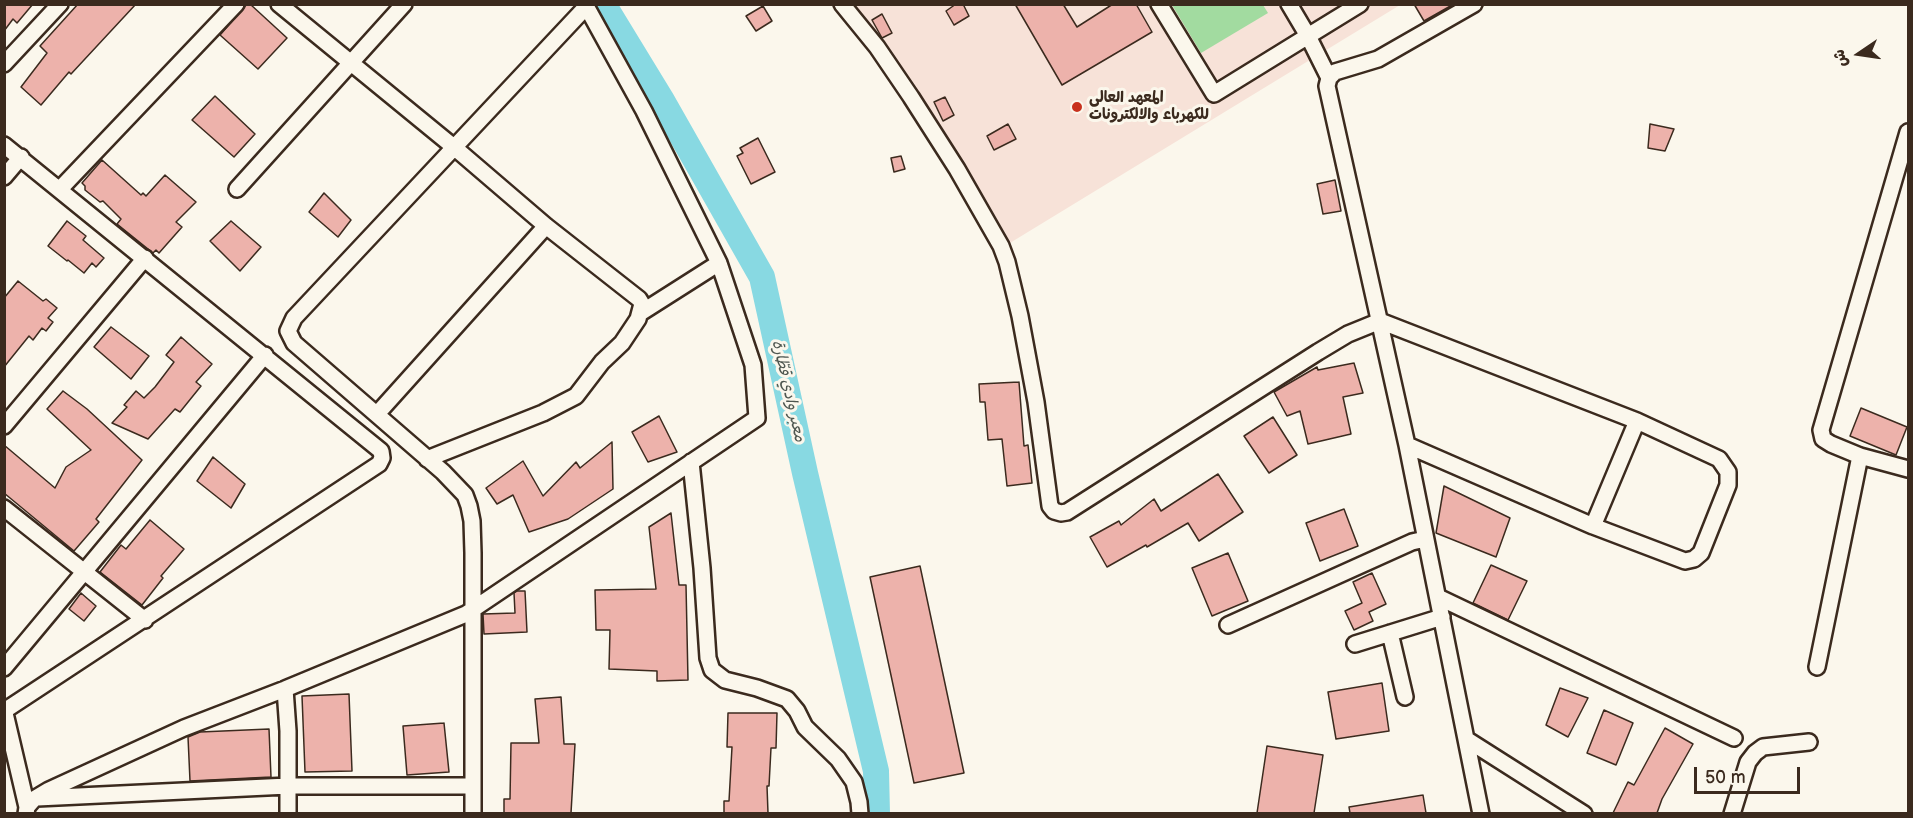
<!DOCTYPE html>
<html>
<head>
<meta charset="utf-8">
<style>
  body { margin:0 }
  #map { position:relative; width:1913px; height:818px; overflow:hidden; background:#fbf7ec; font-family:"Balsamiq Sans","Playpen Sans Arabic",sans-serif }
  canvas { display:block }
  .frame { position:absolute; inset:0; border:6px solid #3b2a1e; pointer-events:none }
  .north { position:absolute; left:1829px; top:24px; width:60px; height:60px; -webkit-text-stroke:4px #fbf7ec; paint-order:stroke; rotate:257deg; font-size:16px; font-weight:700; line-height:24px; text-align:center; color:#3b2a1e }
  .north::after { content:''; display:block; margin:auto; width:21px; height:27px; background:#3b2a1e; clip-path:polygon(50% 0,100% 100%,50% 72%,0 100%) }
  .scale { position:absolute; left:1694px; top:767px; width:106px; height:27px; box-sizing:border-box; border:3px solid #3b2a1e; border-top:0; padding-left:8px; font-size:18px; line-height:21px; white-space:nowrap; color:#3b2a1e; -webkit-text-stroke:4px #fbf7ec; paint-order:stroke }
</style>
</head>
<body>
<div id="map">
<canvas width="1913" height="818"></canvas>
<div class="frame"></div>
<div class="north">ش</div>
<div class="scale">50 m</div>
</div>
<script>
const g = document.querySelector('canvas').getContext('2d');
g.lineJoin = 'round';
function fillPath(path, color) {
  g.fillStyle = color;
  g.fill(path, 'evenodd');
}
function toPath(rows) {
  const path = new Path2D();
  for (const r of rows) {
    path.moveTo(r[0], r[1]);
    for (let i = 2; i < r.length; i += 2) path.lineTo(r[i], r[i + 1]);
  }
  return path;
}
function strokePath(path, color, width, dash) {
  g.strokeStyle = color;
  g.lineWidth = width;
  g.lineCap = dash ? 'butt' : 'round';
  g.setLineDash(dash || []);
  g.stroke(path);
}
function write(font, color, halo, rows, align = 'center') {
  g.font = font + ' "Balsamiq Sans","Playpen Sans Arabic",sans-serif';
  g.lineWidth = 6;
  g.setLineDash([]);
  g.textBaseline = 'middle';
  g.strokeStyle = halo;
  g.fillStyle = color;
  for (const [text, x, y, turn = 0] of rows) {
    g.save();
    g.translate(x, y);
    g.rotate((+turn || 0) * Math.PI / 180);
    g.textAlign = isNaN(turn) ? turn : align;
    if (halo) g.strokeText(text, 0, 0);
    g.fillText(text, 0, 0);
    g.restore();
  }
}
const built = toPath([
  [842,5,1400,5,1005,246,957,155]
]);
const green = toPath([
  [1172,5,1263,5,1268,13,1201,53]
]);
const river = toPath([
  [603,4,661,99,762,277,805,473,876,771,877,814]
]);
const building = toPath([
  [4,4,33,4,17,23,13,19,4,31,4,4],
  [78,4,136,4,71,74,69,72,41,105,21,87,47,53,40,46,78,4],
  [247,4,250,4,287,38,258,69,220,35,247,4],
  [956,4,963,4,969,16,954,25,946,11,956,4],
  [1015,4,1063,4,1077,27,1113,4,1136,4,1152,32,1062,85,1015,4],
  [1414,4,1454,4,1424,21,1414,4],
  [763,6,772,21,756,31,746,16,763,6],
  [882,14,892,33,882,38,872,20,882,14],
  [215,96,255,134,234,157,192,120,215,96],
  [945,97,954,115,943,121,934,102,945,97],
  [1008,124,1016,139,994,150,987,136,1008,124],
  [1650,124,1674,129,1665,151,1648,148,1650,124],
  [758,138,775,172,751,184,737,156,743,153,740,148,758,138],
  [901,156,905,169,894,172,891,158,901,156],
  [102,160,141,195,143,193,146,196,165,175,196,202,176,222,182,227,159,253,156,250,153,253,117,224,121,219,103,201,100,202,85,190,85,186,82,183,102,160],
  [1335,180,1341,211,1323,214,1317,184,1335,180],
  [324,193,351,220,338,237,309,212,324,193],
  [67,221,86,236,83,240,104,258,96,267,92,263,84,273,68,260,67,261,48,246,67,221],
  [231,221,261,247,240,271,210,241,231,221],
  [18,281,43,301,46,299,57,308,48,318,53,322,46,331,42,328,33,340,29,336,4,367,4,298,18,281],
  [111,327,149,356,131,379,94,347,111,327],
  [181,337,212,364,196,382,201,386,180,412,175,409,148,439,112,423,127,407,124,405,136,391,144,398,155,387,174,362,166,355,181,337],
  [1354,363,1363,393,1343,397,1351,434,1308,444,1300,411,1287,416,1274,392,1317,367,1318,370,1354,363],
  [1019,382,1024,446,1028,445,1032,483,1007,486,1002,439,988,440,985,402,980,402,979,384,1019,382],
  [63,391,87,409,142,460,96,519,99,522,74,551,4,493,4,445,55,488,66,467,91,450,47,409,63,391],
  [1861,408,1907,427,1896,455,1850,436,1861,408],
  [659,416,677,452,648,462,632,432,659,416],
  [1273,417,1297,455,1269,473,1244,436,1273,417],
  [612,442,613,489,568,519,529,532,513,495,497,504,486,488,523,461,543,496,576,462,580,468,612,442],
  [213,457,245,484,231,508,197,481,213,457],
  [1218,474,1243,512,1199,541,1188,523,1147,547,1146,545,1107,567,1090,537,1119,521,1121,525,1154,499,1161,511,1218,474],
  [1444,486,1510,518,1496,557,1436,533,1444,486],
  [1344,509,1358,546,1320,561,1306,523,1344,509],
  [671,513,679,585,686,585,688,680,657,681,657,671,609,669,610,630,596,630,595,590,656,589,649,527,671,513],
  [150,520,184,549,161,576,163,578,142,605,100,572,121,545,126,549,150,520],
  [1228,553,1248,601,1212,616,1192,568,1228,553],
  [1491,565,1527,581,1508,620,1473,603,1491,565],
  [920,566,964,773,914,783,870,577,920,566],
  [1372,573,1386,604,1369,612,1373,621,1354,630,1345,611,1362,603,1353,582,1372,573],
  [517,591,525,591,527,632,484,634,483,614,515,613,514,593,517,591],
  [81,593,96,606,84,621,69,609,81,593],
  [1382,683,1389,731,1336,739,1328,692,1382,683],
  [1560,688,1588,698,1568,737,1546,725,1560,688],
  [349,694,352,771,305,772,302,696,349,694],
  [561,697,564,744,575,744,571,813,504,813,504,799,510,799,511,743,539,743,535,699,561,697],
  [1604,710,1633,723,1616,765,1587,753,1604,710],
  [728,713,777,713,776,748,771,748,769,786,767,786,768,813,724,813,724,801,729,801,732,747,727,747,728,713],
  [444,723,449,772,407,775,403,726,444,723],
  [1665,728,1693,744,1662,799,1657,813,1613,813,1628,782,1634,785,1665,728],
  [269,729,271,777,190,781,188,737,200,732,269,729],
  [1267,746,1323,755,1314,813,1257,813,1267,746],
  [1423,795,1426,813,1350,813,1349,807,1423,795]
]);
const minor = toPath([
  [279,4,455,148,546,226,639,299,642,304,638,319,622,343,602,362,576,396,543,413,427,459],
  [842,4,877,47,911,97,957,169,1001,246,1007,262,1020,316,1036,402,1050,506,1054,511,1061,513,1067,512,1318,352,1348,334,1380,321,1637,421,1719,459,1728,472,1728,485,1701,553,1694,559,1685,561,1593,526,1407,445],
  [1159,4,1214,94,1308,36,1329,78],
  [1289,4,1308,36,1360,4],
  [1474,4,1378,59,1335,72,1329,78,1327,86,1407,445,1481,814],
  [4,64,60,4],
  [1908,132,1821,430,1823,439,1831,444,1860,456,1908,469],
  [4,145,381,451,382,458,379,464,4,711],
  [4,177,21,157],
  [60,189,236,4],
  [237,189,404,4],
  [642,312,719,263],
  [377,414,546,226],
  [4,426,145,258],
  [691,462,702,568,708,658,712,670,725,680,757,688,787,699,797,711,805,727,838,759,854,782,859,802,860,814],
  [4,508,145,620],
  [1593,526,1637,421],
  [1438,597,1734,738],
  [1228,625,1412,542,1425,539],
  [1390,633,1405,697],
  [1355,644,1442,617],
  [1817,667,1860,456],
  [4,668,265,355],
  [285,689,288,731,288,814],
  [4,709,27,807],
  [1466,739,1584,814],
  [37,798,288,786,473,786],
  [26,814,27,807,34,799,49,790,184,728,285,689,466,614,757,418,753,365,719,263,644,111,585,4],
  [473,814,473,553,472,521,469,506,465,495,443,472,294,343,288,331,294,318,586,7],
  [1732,814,1748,762,1755,753,1763,747,1809,742]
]);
const markers = [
  [1077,107,6,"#c8321e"]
];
const poiNames = [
  ["المعهد العالي",1089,98],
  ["للكهرباء والالكترونات",1089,115]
];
const waterNames = [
  ["معبر وادي قطّارة",788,391,77]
];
fillPath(built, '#f7e2d8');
fillPath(green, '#a2dba0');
strokePath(river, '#88d9e2', 26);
fillPath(building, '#edb2ab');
strokePath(building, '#3b2a1e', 1.5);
strokePath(minor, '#3b2a1e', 20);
strokePath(minor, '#fbf7ec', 15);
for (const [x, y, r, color] of markers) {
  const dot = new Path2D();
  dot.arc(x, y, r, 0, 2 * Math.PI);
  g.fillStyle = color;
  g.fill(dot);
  strokePath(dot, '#fbf7ec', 2);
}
write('bold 15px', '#3b2a1e', '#fbf7ec', poiNames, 'left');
write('italic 16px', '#4e564f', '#fbf7ec', waterNames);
</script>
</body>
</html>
